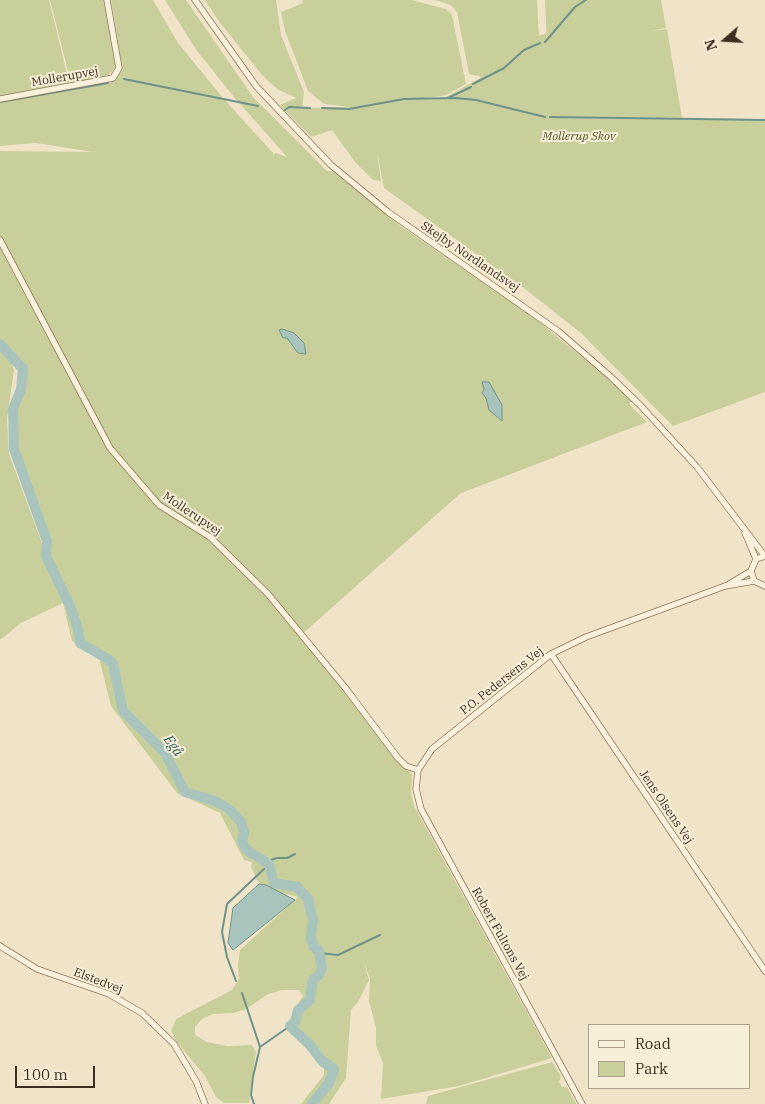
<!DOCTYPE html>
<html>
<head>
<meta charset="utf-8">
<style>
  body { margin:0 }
  #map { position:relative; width:765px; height:1104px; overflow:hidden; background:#f0e4c8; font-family:"IBM Plex Serif",serif }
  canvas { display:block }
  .legend { position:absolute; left:588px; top:1024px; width:162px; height:65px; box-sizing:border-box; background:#f7eed8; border:1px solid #ada18e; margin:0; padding:6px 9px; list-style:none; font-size:15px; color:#3d2e20 }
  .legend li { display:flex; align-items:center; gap:10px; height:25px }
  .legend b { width:25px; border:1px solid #ada18e }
  .north { position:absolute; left:700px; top:15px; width:50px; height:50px; -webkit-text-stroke:4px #f7eed8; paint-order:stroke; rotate:251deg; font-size:14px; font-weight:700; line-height:20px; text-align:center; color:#3d2e20 }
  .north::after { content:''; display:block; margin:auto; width:18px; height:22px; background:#3d2e20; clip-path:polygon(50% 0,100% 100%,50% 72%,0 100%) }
  .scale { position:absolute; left:15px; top:1066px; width:80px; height:22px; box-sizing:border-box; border:2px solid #3d2e20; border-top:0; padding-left:6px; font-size:15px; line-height:18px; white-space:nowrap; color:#3d2e20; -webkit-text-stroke:4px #f7eed8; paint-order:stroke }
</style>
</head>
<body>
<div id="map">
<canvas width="765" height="1104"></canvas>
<ul class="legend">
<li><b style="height:6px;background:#faf1dc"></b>Road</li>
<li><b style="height:14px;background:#c9cf9b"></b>Park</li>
</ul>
<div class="north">N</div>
<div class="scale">100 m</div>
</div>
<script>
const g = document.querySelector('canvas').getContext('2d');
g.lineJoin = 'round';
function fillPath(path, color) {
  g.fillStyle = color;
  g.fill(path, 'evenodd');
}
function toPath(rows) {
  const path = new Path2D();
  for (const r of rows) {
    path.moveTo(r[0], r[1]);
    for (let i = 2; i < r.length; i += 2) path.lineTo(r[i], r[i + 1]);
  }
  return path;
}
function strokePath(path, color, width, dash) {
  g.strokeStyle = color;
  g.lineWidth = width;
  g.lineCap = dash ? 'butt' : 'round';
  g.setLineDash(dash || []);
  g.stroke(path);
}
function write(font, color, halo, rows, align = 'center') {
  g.font = font + ' "IBM Plex Serif",serif';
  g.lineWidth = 4;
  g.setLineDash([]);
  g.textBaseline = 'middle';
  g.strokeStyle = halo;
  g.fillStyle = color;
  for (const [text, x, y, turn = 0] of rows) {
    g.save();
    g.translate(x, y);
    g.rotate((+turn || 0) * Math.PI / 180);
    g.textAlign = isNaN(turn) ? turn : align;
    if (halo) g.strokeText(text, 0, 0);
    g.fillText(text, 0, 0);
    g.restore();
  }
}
const green = toPath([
  [0,0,49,0,69,82,0,97],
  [50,0,105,0,116,66,109,75,71,83],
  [111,0,153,0,178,43,223,98,273,153,273,155,276,153,287,157,234,97,197,51,165,0,186,0,253,97,327,171,334,172,402,227,532,316,606,377,632,401,629,404,647,422,461,493,301,635,402,765,412,774,411,793,414,806,552,1058,459,1086,381,1099,383,1063,376,1046,376,1028,369,1001,370,979,364,962,369,980,358,1002,351,1010,346,1078,329,1104,301,1104,324,1075,324,1069,292,1021,295,1008,303,996,299,990,282,990,268,994,246,1009,233,1013,213,1014,202,1019,195,1027,195,1035,207,1042,227,1046,252,1045,256,1052,249,1103,224,1103,216,1097,205,1076,176,1041,171,1031,176,1019,232,990,239,979,238,965,240,950,298,897,267,889,257,880,251,867,252,862,244,860,220,813,177,793,111,706,99,658,72,641,63,603,21,623,0,640,0,349,9,357,14,370,7,419,9,454,46,554,47,541,17,459,13,443,13,409,21,389,23,369,0,344,0,151,93,152,118,156,36,143,0,146,0,103,113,80,122,67],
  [205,0,276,0,281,35,304,92,302,108,351,107,324,104,308,91,285,31,281,12,303,3,302,0,412,0,446,9,452,15,466,84,446,95,422,99,444,98,482,77,469,74,457,12,451,5,435,0,537,0,539,36,546,33,547,46,545,0,661,0,666,28,650,31,667,29,682,118,765,119,765,392,673,426,581,333,525,289,384,188,377,152,381,181,373,180,355,162,332,130,311,137,280,105,296,98,277,89,262,75,218,20],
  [552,1062,561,1076,559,1082,562,1087,567,1087,576,1104,426,1104,428,1096]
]);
const water = toPath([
  [282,329,294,333,304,343,306,354,298,353,287,338,283,338,279,330,282,329],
  [482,382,489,382,502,405,502,421,489,410,486,398,482,393,484,389,482,382],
  [259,884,266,885,295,900,233,950,228,943,233,908,259,884]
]);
const stream = toPath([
  [545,42,575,7,586,0],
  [124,79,258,106],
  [473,84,504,68,524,50,540,43],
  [448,98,471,87],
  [0,102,108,83],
  [322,108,349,109,404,99,456,98,476,100,545,117],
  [285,110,289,107,310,108],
  [550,117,765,120],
  [265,862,277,858,287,858,295,854],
  [320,953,338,955,380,935],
  [236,981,227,957,222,932,227,904,264,869],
  [242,993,260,1047,253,1077,251,1095,254,1104],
  [260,1047,290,1026]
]);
const river = toPath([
  [0,344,23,369,21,389,13,409,14,449,47,541,46,556,70,606,78,629,80,643,108,659,113,664,123,711,165,753,185,792,215,801,229,809,241,822,244,833,242,842,248,851,269,864,274,883,297,887,308,899,313,920,311,939,314,947,319,951,322,969,318,976,313,979,310,1000,298,1010,295,1022,290,1026,310,1045,322,1061,334,1069,329,1083,312,1104]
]);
const minor = toPath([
  [195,0,256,86,331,165,388,212,558,331,611,377,640,405,697,467,764,555],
  [0,99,113,78,119,68,107,0],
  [0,240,110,448,159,505,210,537,268,594,347,690,398,758,406,766,418,770],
  [745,533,756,559],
  [765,556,756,559,751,571,754,581,765,586],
  [729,584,751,571],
  [551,654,765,971],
  [0,946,37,969,109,994,142,1013,174,1044,196,1081,205,1104],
  [582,1104,421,809,416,789,418,770,432,749,551,654,586,637,698,596,725,586,754,581]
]);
const streetNames = [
  ["Mollerupvej",65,77,-10],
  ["Skejby Nordlandsvej",470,257,34],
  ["Mollerupvej",192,514,34],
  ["P.O. Pedersens Vej",502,681,-38],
  ["Jens Olsens Vej",666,807,56],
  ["Robert Fultons Vej",500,934,61],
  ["Elstedvej",98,981,21]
];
const parkNames = [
  ["Mollerup Skov",579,137]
];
const waterNames = [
  ["Egå",173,746,54]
];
fillPath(green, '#c9cf9b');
fillPath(water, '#a9c4bc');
strokePath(water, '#6f938a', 1);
strokePath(stream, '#6f938a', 2);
strokePath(river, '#a9c4bc', 10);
strokePath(minor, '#8d765c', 7);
strokePath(minor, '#faf1dc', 5.5);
write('12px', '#3d2e20', '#f7eed8', streetNames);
write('italic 12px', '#4d5a26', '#f7eed8', parkNames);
write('italic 14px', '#2f5d5a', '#f7eed8', waterNames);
</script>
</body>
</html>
